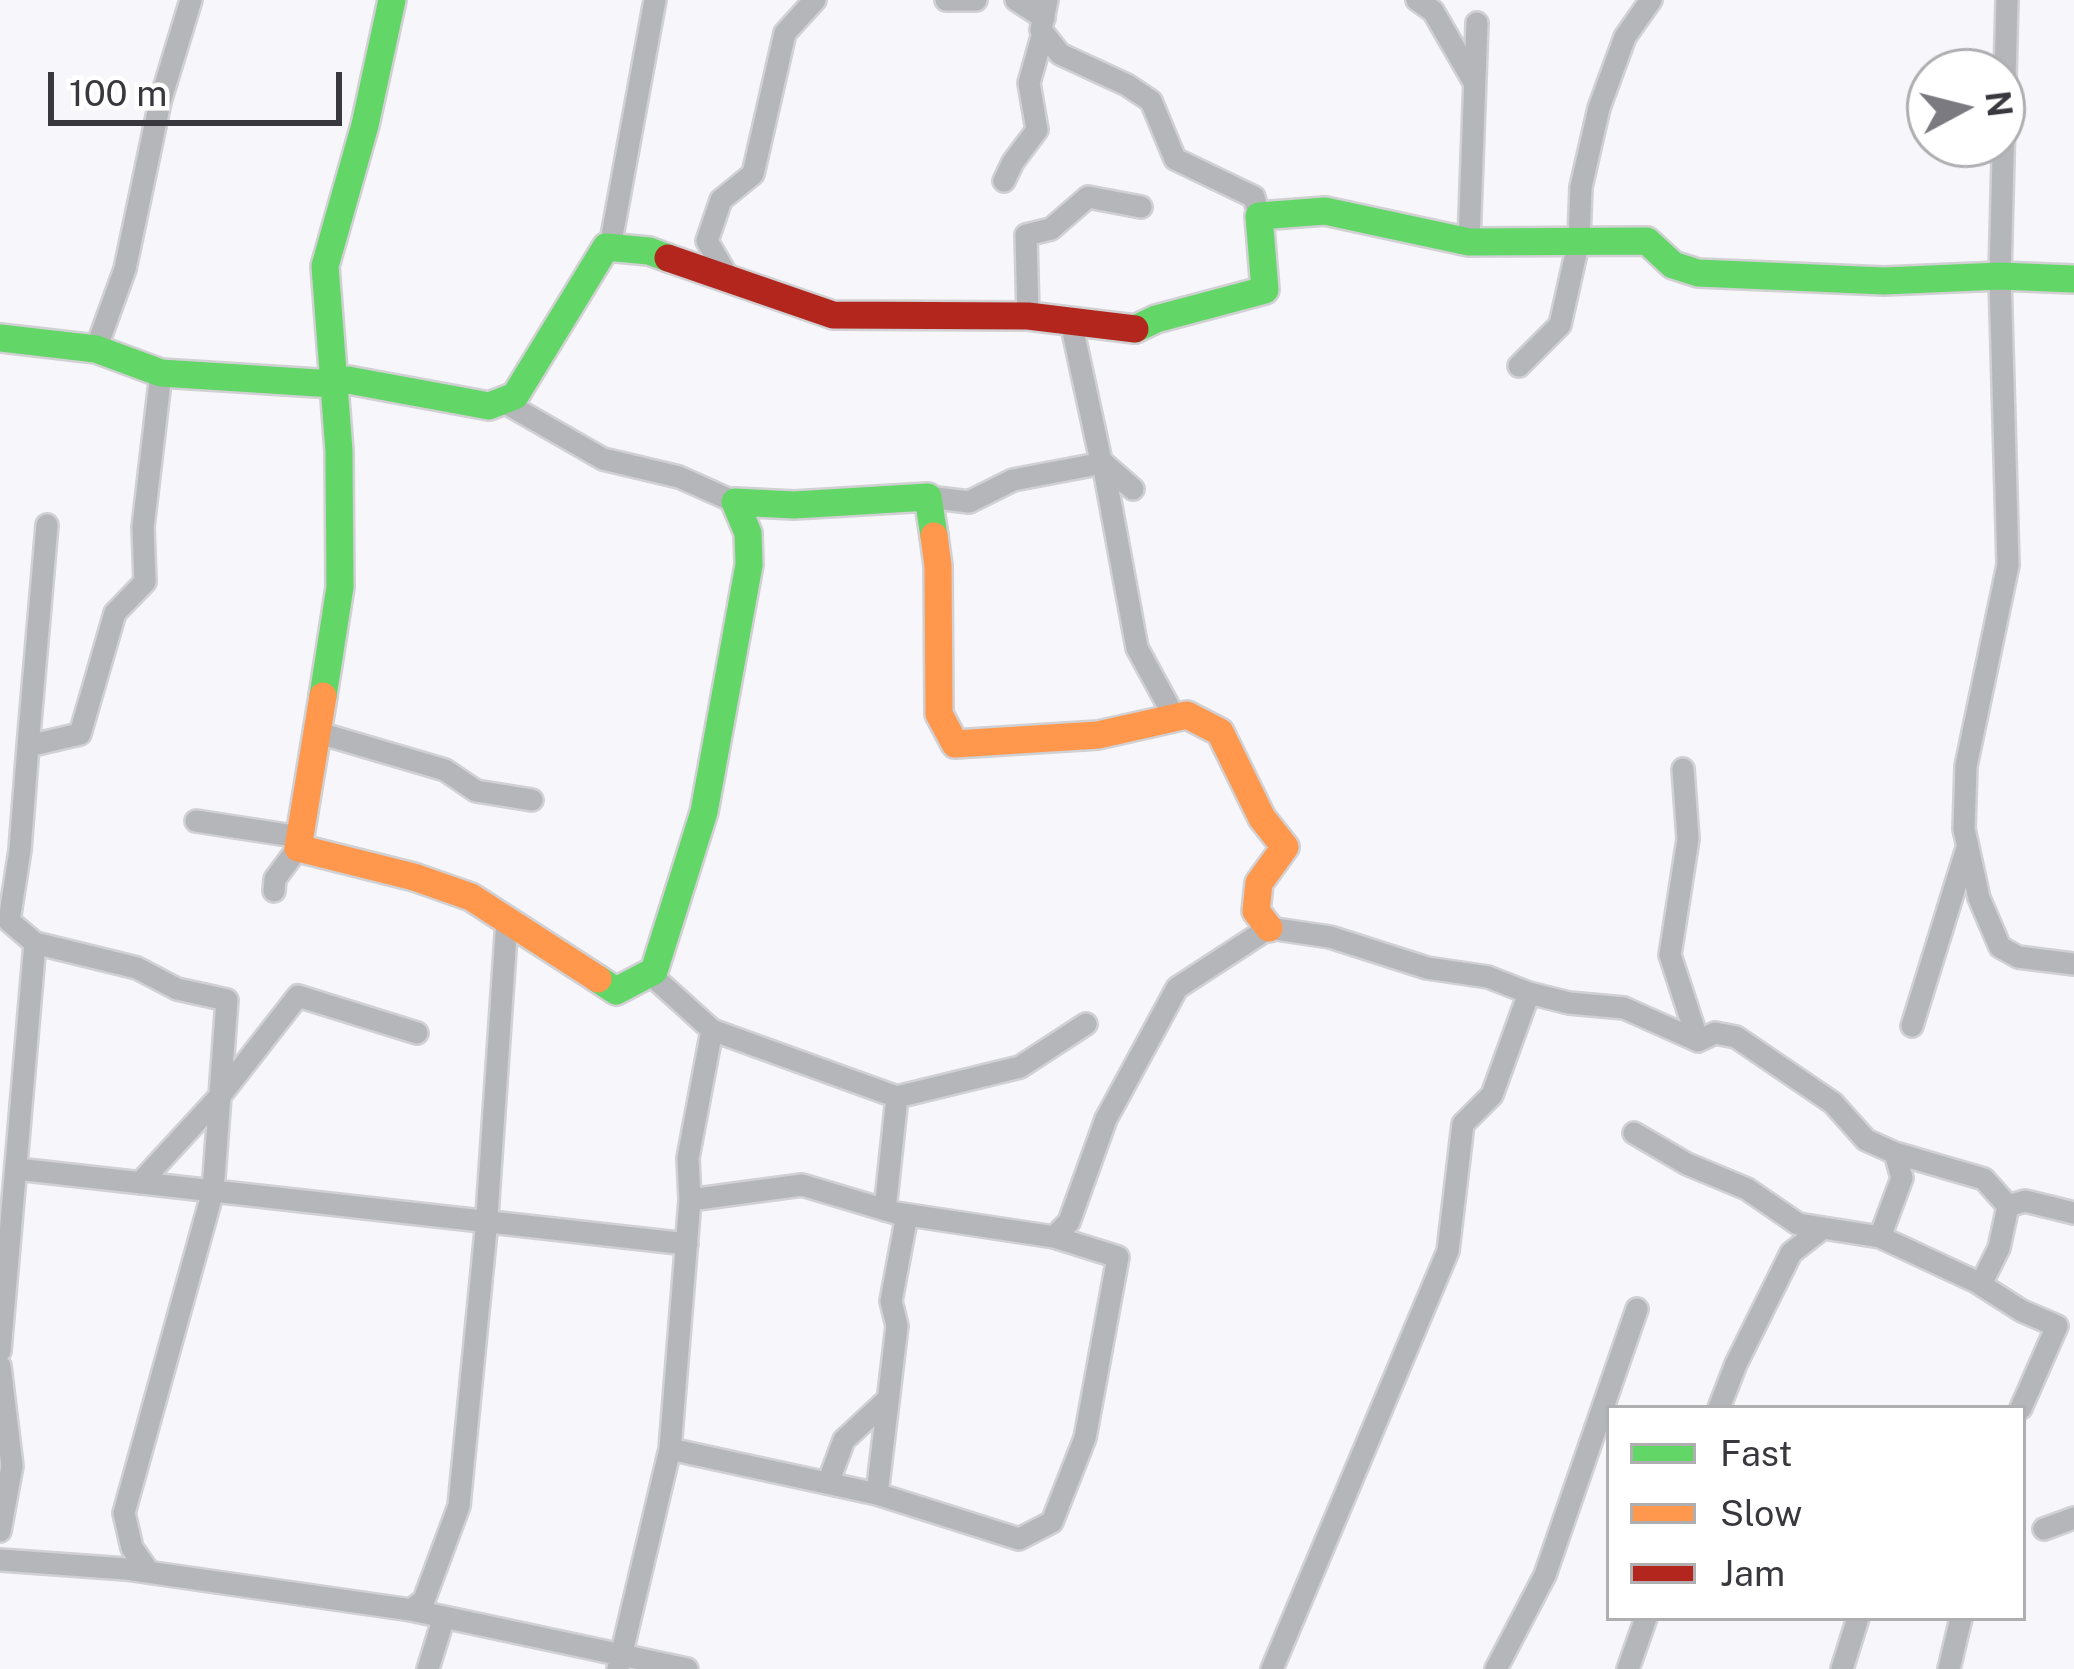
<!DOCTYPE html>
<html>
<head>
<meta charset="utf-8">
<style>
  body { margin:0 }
  #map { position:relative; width:2074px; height:1669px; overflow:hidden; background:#f6f6fb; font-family:"Public Sans",sans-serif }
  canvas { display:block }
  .legend { position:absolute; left:1606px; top:1405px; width:420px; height:216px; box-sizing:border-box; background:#fff; border:3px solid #afafb2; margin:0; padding:15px 21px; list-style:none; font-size:36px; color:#38383e }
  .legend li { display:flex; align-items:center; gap:24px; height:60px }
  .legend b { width:60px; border:3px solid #afafb2 }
  .north { position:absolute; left:1906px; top:48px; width:120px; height:120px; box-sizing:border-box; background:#fff; border:3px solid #afafb2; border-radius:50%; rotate:83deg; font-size:33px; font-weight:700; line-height:48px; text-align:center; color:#38383e }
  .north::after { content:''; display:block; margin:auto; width:42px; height:54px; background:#7a7a80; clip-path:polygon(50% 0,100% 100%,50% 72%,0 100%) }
  .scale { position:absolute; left:48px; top:72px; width:294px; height:54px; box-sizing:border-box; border:6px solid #38383e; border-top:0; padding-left:15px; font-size:36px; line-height:42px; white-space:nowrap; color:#38383e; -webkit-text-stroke:9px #fff; paint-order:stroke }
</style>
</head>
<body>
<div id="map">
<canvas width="2074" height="1669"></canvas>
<ul class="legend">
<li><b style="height:15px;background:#63d668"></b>Fast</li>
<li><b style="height:15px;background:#ff974d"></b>Slow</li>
<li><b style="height:15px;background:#b3261e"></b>Jam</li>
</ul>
<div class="north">N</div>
<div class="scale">100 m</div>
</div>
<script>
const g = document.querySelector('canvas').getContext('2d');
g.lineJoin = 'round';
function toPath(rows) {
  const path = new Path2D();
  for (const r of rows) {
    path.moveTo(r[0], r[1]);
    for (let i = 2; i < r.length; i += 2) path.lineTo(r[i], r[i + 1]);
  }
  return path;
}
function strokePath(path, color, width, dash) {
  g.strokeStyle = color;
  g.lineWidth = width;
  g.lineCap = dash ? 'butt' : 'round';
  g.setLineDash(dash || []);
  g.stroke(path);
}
const street = toPath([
  [946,0,976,0],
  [1016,0,1044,18],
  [1047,0,1041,30,1060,54,1127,85,1151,101,1175,159,1254,197,1259,216],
  [1417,0,1433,11,1474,82],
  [2007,0,2000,276,2008,565,1966,766,1964,829,1979,898,2000,947,2018,957,2074,964],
  [1004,181,1013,162,1037,130,1029,83,1043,33],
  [1469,242,1477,23],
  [610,247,655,0],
  [729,279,707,241,721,200,753,174,785,33,815,0],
  [1028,316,1026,235,1051,229,1088,197,1141,207],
  [1071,322,1101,461,1133,489],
  [96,349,125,269,160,102,191,0],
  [1519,366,1560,325,1579,240,1581,187,1599,108,1625,37,1651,0],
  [502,401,603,459,679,477,735,502],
  [928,497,969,502,1013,480,1103,463,1137,648,1175,718],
  [316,732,445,770,476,791,532,800],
  [28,746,47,525],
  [196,821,300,837],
  [274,891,275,879,298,848],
  [649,973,712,1030,897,1097,1020,1067,1086,1024],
  [1529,993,1569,1003,1624,1008,1698,1041,1670,955,1688,839,1683,769],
  [1912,1026,1967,848],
  [1698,1041,1715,1033,1736,1037,1833,1103,1866,1140,1895,1153,1902,1178,1880,1237],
  [1634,1133,1687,1164,1747,1189,1798,1224,1880,1237,1981,1284,1999,1248,2008,1206,2025,1201,2074,1213],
  [1895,1153,1984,1179,2008,1206],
  [17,1169,687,1244],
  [140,1183,220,1096,298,996,417,1033],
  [885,1210,897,1097],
  [1054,1237,1069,1222,1106,1119,1177,988,1269,928,1330,937,1427,968,1488,977,1529,993,1492,1095,1463,1124,1448,1251,1272,1669],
  [1978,1283,2022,1311,2057,1326,2021,1408],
  [0,1351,35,943],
  [0,1366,12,1466,0,1531],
  [1719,1408,1736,1364,1791,1253,1823,1228],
  [670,1449,877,1494,1019,1539,1052,1522,1085,1438,1118,1257,1054,1237,896,1213,802,1185,690,1200],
  [828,1483,844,1440,885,1402],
  [877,1494,897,1326,891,1301,907,1215],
  [2044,1529,2074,1518],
  [0,1560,126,1569,411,1610,687,1669],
  [149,1572,132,1548,124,1513,213,1191,227,1000,177,989,137,968,35,943,9,921,20,850,28,746,80,734,115,613,145,582,143,527,161,373],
  [411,1610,424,1600,459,1506,486,1230,507,920],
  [428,1669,444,1617],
  [618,1669,670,1449,690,1200,688,1158,712,1030],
  [1496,1669,1545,1575,1637,1309],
  [1628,1669,1646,1618],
  [1842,1669,1858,1618],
  [1949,1669,1961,1618]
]);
const fast = toPath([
  [1135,329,1156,319,1265,290,1259,216,1325,211,1469,242,1647,241,1673,265,1698,273,1884,281,2000,276,2074,279],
  [0,338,96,349,161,373,333,384,348,380,489,406,515,396,606,247,649,251,668,258],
  [323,696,340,587,339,451,325,266,365,125,392,0],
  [598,979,616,991,654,971,704,812,749,565,748,533,735,502,794,505,928,497,934,536]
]);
const slow = toPath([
  [934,536,938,566,939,714,955,744,1098,735,1187,715,1220,732,1262,818,1285,847,1259,883,1256,911,1269,928],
  [323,696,298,848,414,877,471,897,598,979]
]);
const jam = toPath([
  [668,258,833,315,1028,316,1135,329]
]);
strokePath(street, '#d1d1d4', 26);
strokePath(fast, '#d1d1d4', 32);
strokePath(slow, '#d1d1d4', 32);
strokePath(jam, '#d1d1d4', 32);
strokePath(street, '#b5b6b9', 21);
strokePath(fast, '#63d668', 27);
strokePath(slow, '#ff974d', 27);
strokePath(jam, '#b3261e', 27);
</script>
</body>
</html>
